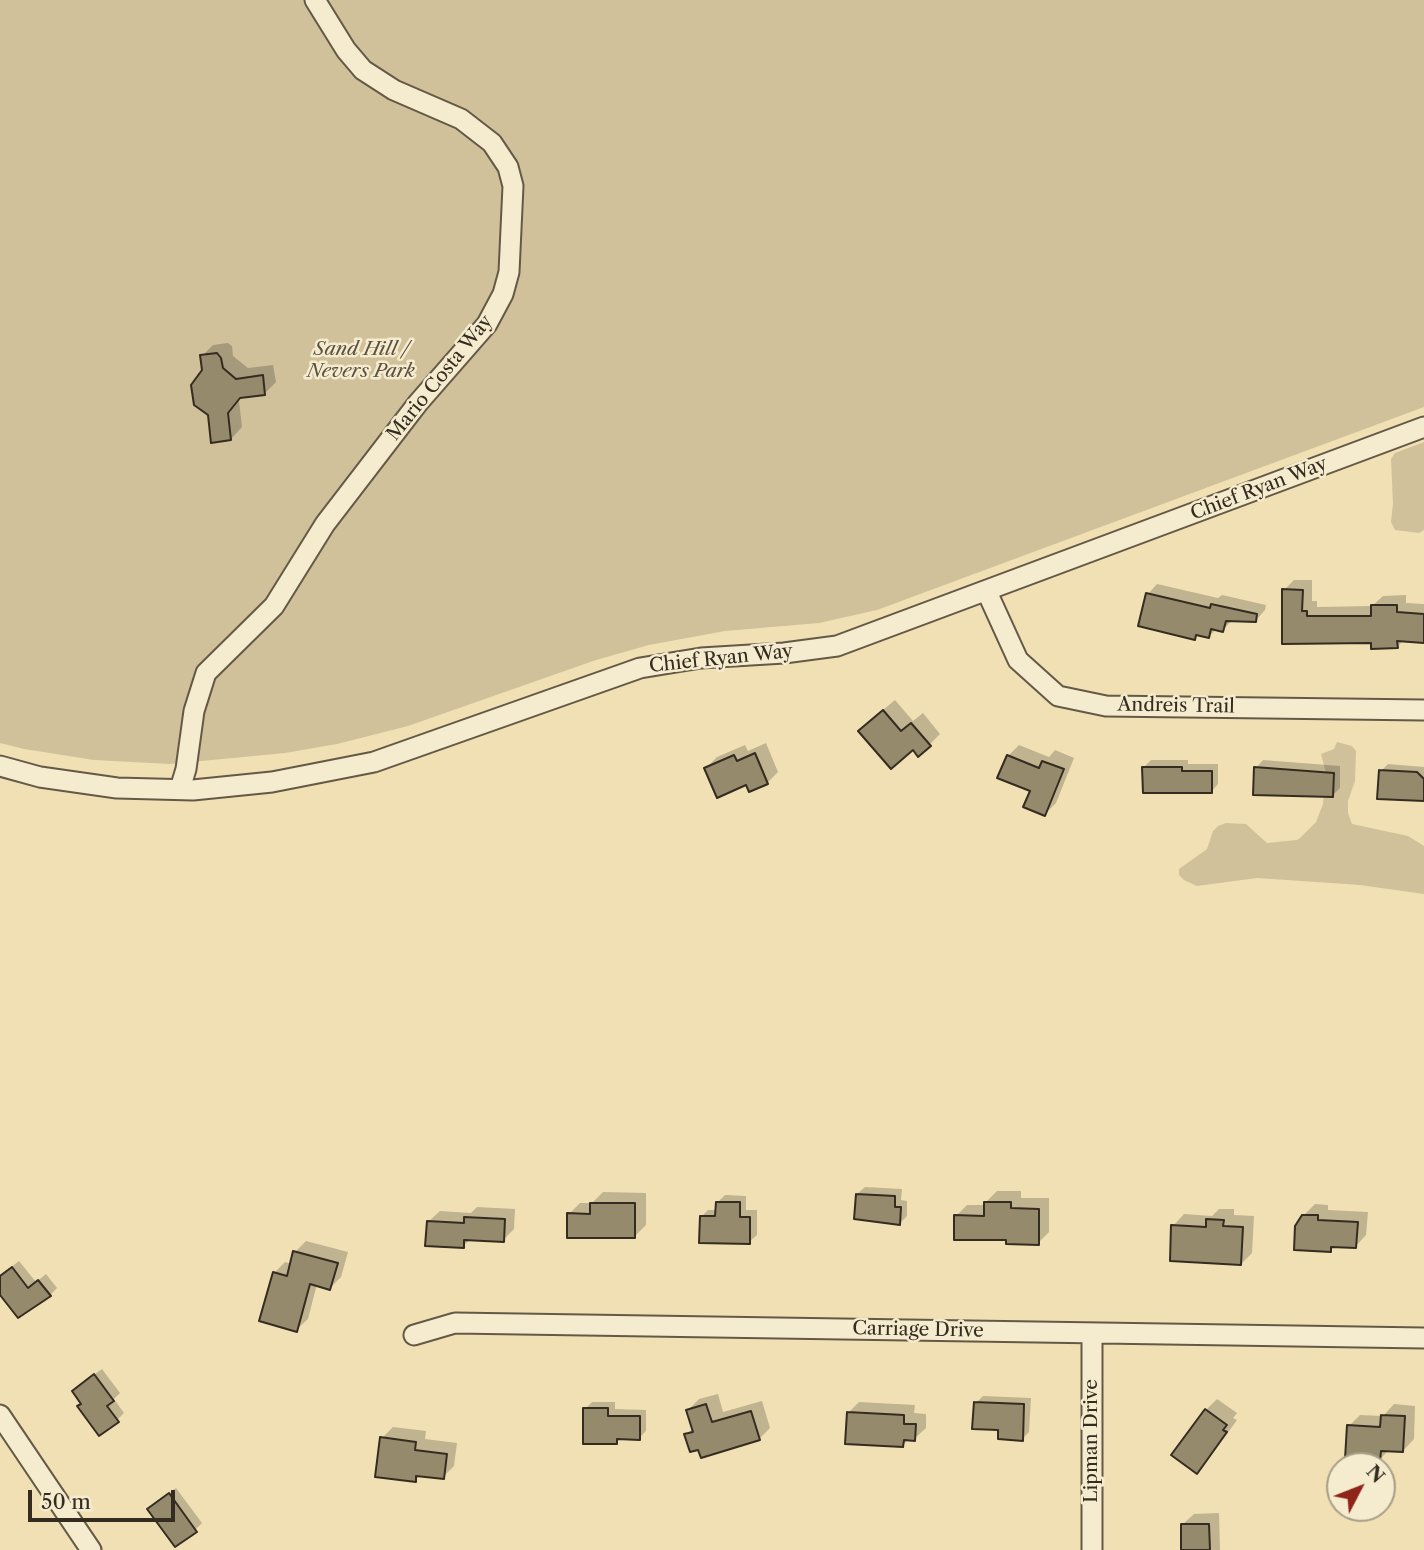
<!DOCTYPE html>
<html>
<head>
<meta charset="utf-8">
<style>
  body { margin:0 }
  #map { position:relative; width:1424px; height:1550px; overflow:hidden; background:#f0e0b4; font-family:"Libre Caslon Text",serif }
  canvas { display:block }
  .north { position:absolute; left:1326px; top:1452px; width:70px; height:70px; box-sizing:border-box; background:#f5ebce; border:2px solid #a89f89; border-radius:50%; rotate:48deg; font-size:19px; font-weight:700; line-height:28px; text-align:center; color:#352c21 }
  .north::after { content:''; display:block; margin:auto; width:24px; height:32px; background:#8f2418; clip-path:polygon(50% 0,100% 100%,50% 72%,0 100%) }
  .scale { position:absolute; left:28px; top:1490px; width:147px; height:32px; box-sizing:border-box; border:4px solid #352c21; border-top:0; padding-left:9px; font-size:21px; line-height:24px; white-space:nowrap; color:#352c21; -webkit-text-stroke:5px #f5ebce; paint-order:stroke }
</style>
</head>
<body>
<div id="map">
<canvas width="1424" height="1550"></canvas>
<div class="north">N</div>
<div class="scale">50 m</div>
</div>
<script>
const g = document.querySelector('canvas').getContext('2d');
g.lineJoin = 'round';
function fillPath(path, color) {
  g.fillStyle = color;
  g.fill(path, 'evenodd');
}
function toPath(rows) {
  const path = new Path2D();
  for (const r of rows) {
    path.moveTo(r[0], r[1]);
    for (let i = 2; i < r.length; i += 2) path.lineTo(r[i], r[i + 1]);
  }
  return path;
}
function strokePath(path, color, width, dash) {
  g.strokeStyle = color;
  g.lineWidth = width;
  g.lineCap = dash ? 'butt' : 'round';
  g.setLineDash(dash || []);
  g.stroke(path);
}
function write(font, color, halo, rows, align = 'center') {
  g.font = font + ' "Libre Caslon Text",serif';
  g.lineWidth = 5;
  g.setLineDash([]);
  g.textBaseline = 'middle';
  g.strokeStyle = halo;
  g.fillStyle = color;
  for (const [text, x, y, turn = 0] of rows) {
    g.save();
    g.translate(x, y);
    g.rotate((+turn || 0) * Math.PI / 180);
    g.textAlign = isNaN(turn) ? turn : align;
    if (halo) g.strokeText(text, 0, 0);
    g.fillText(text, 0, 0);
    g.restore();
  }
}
const green = toPath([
  [0,0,1424,0,1424,407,877,610,819,623,725,631,649,645,596,660,408,726,337,744,285,753,170,764,94,760,24,749,0,743],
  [1424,442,1424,530,1419,533,1395,530,1391,522,1393,504,1391,459,1395,453],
  [1337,742,1352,746,1356,751,1355,781,1348,801,1348,813,1352,824,1408,836,1424,846,1424,894,1360,885,1257,878,1197,886,1184,880,1179,875,1179,869,1207,849,1213,831,1218,826,1226,823,1246,824,1267,843,1297,840,1300,838,1316,822,1323,804,1326,773,1321,754,1334,749]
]);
const shadow = toPath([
  [228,343,232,346,233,356,248,368,273,365,276,382,264,394,242,396,239,401,242,427,231,439,204,371,202,356,213,345],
  [1294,580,1312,580,1312,601,1317,601,1317,607,1372,606,1383,596,1406,595,1406,603,1424,604,1424,641,1404,640,1397,647,1373,641,1283,642,1284,590],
  [1157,584,1218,598,1222,595,1266,605,1265,610,1256,620,1232,620,1223,630,1217,629,1209,636,1198,634,1194,638,1148,594],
  [895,700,913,721,923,713,940,734,929,745,913,748,871,720],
  [766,743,778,772,767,783,747,783,706,768,717,757,745,745,748,751],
  [1019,745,1049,757,1055,750,1074,758,1056,803,1045,814,1032,790,1008,756],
  [1151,760,1188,760,1188,764,1218,764,1218,784,1211,792,1144,767],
  [1263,760,1340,766,1340,788,1332,796,1256,768],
  [1388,764,1424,767,1424,800,1381,771],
  [865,1187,902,1189,901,1200,907,1201,907,1216,900,1223,857,1194],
  [997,1191,1021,1191,1021,1198,1049,1198,1049,1232,1038,1243,1007,1238,956,1216,967,1205,986,1205,986,1202],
  [603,1192,646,1193,646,1225,635,1236,569,1214,580,1203,592,1203],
  [725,1195,746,1196,746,1210,757,1210,757,1235,749,1242,701,1217,708,1210,717,1210,718,1202],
  [1315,1204,1328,1205,1328,1210,1368,1212,1366,1235,1355,1247,1335,1246,1330,1250,1303,1216],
  [477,1207,515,1209,514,1229,503,1240,471,1239,463,1246,428,1222,440,1211,471,1213],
  [1219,1209,1234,1209,1234,1215,1254,1216,1252,1253,1241,1264,1173,1226,1184,1214,1212,1216],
  [306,1241,348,1252,341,1277,330,1288,317,1284,308,1319,296,1330,274,1273,285,1262,292,1264,295,1252],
  [19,1261,36,1282,46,1274,57,1288,50,1295,0,1293,0,1276],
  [102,1369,120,1393,114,1399,124,1413,117,1420,83,1404,81,1384],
  [718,1394,723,1412,762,1401,770,1428,759,1439,699,1448,686,1435,693,1428,688,1410,699,1399],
  [983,1396,1031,1398,1029,1432,1022,1439,1000,1429,976,1403],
  [1217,1399,1237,1413,1233,1418,1237,1420,1208,1460,1197,1471,1206,1410],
  [592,1402,615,1402,615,1409,646,1410,646,1431,639,1438,621,1438,616,1442,585,1409],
  [859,1402,915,1405,914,1413,926,1414,926,1428,914,1439,909,1439,902,1446,848,1413],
  [1394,1404,1415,1406,1414,1439,1403,1451,1389,1450,1380,1459,1349,1426,1360,1415,1383,1416],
  [393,1427,426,1431,425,1439,457,1443,454,1466,443,1477,421,1475,415,1480,382,1438],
  [176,1488,202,1523,195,1530,149,1509],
  [1219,1513,1220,1550,1183,1550,1182,1525,1194,1514]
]);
const building = toPath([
  [217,353,221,358,223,368,236,379,263,375,265,395,240,398,228,413,231,440,211,443,208,415,194,405,191,385,202,370,200,355,217,353],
  [1282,589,1303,590,1302,611,1307,611,1307,616,1371,616,1371,605,1397,605,1397,612,1424,614,1424,643,1397,641,1398,648,1371,649,1371,643,1282,644,1282,589],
  [1146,593,1210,608,1211,604,1257,614,1256,622,1226,621,1223,632,1211,629,1209,638,1196,635,1195,640,1138,626,1146,593],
  [883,710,901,731,911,723,931,746,918,757,913,750,891,769,858,731,883,710],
  [755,753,768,784,749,792,746,785,717,798,704,768,734,755,737,761,755,753],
  [1007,755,1039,768,1042,761,1064,769,1045,816,1023,807,1030,791,997,778,1007,755],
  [1142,767,1182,767,1182,771,1212,771,1212,793,1143,793,1142,767],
  [1254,767,1334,773,1333,797,1253,795,1254,767],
  [1379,770,1417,772,1424,779,1424,801,1377,799,1379,770],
  [856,1194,895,1196,895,1207,901,1207,900,1225,854,1219,856,1194],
  [716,1202,740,1202,740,1217,750,1217,750,1244,699,1243,700,1216,715,1216,716,1202],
  [984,1202,1011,1202,1011,1208,1039,1209,1039,1245,1006,1244,1006,1240,954,1240,954,1215,984,1216,984,1202],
  [590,1203,635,1203,635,1238,567,1238,567,1213,590,1214,590,1203],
  [1302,1215,1318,1215,1318,1220,1358,1222,1356,1248,1331,1247,1331,1252,1294,1250,1295,1226,1302,1215],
  [464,1217,505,1219,504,1242,464,1240,464,1248,425,1246,427,1221,464,1223,464,1217],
  [1206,1219,1224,1220,1223,1226,1243,1227,1241,1265,1170,1261,1171,1225,1206,1227,1206,1219],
  [293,1251,338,1263,330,1290,310,1284,297,1332,259,1321,273,1272,287,1276,293,1251],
  [12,1267,28,1288,38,1280,51,1296,18,1318,0,1295,0,1276,12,1267],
  [94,1374,114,1401,107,1406,119,1422,99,1436,77,1406,81,1404,72,1391,94,1374],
  [974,1402,1024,1404,1023,1441,998,1439,998,1430,972,1429,974,1402],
  [706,1404,712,1422,751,1411,760,1440,701,1458,698,1450,690,1452,684,1434,693,1432,686,1410,706,1404],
  [583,1408,608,1408,608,1416,640,1416,640,1440,617,1439,617,1444,583,1444,583,1408],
  [1205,1409,1227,1425,1223,1430,1227,1432,1197,1474,1171,1455,1205,1409],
  [847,1412,904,1415,904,1424,916,1424,915,1441,904,1440,903,1447,845,1444,847,1412],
  [1381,1415,1405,1416,1403,1452,1381,1451,1380,1461,1345,1459,1347,1425,1380,1427,1381,1415],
  [380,1437,416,1442,415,1450,447,1454,444,1479,416,1476,416,1482,375,1477,380,1437],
  [169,1493,197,1532,175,1547,147,1509,169,1493],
  [1181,1524,1209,1524,1210,1550,1181,1550,1181,1524]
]);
const minor = toPath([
  [987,592,1018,660,1058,696,1106,706,1424,710],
  [0,766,40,777,117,788,193,790,272,782,374,762,640,668,701,658,784,653,837,646,1424,427],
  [180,789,186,769,194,711,206,673,274,606,325,524,418,403,487,324,503,294,509,272,513,186,508,167,492,143,461,119,394,90,363,70,346,50,315,0],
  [414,1335,455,1323,1424,1338],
  [0,1415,91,1550],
  [1092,1550,1092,1333]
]);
const parkNames = [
  ["Sand Hill /",361,350],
  ["Nevers Park",361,372]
];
const streetNames = [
  ["Mario Costa Way",440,378,-51],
  ["Chief Ryan Way",1259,489,-21],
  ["Chief Ryan Way",721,659,-6],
  ["Andreis Trail",1176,706,1],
  ["Carriage Drive",918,1330,1],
  ["Lipman Drive",1092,1441,-90]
];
fillPath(green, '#d0c19b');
fillPath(shadow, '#0003');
fillPath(building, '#968a6d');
strokePath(building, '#352c21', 2);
strokePath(minor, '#645946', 23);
strokePath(minor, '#f5ebce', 19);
write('italic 19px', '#5c5140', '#f5ebce', parkNames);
write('19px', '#352c21', '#f5ebce', streetNames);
</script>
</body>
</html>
